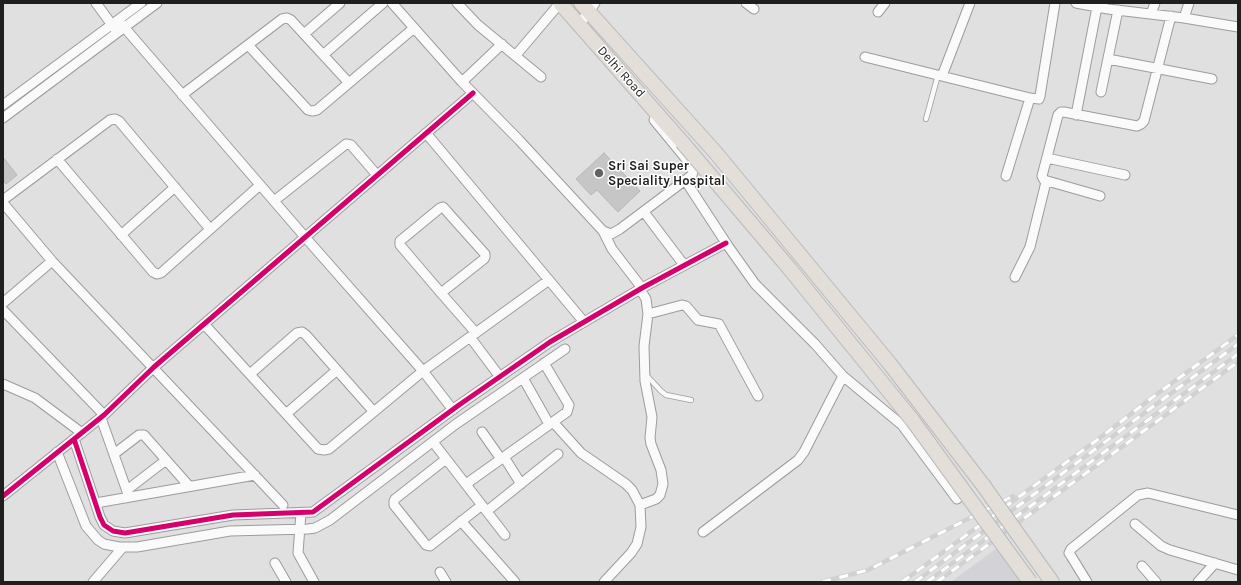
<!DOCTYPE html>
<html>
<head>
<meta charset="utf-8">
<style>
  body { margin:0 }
  #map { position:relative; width:1241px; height:585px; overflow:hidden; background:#e0e0e1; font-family:Karla,sans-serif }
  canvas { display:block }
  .frame { position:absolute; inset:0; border:4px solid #1f1f20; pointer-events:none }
</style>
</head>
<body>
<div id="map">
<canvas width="1241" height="585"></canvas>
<div class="frame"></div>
</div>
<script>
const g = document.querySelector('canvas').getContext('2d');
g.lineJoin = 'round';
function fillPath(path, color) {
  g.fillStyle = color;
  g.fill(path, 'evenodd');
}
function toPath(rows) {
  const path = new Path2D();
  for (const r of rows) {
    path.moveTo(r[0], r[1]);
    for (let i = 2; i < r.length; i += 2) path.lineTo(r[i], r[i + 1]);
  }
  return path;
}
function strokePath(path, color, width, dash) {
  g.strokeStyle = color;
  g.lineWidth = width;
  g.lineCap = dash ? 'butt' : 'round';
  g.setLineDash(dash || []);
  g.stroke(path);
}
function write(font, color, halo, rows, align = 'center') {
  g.font = font + ' Karla,sans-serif';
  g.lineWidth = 3;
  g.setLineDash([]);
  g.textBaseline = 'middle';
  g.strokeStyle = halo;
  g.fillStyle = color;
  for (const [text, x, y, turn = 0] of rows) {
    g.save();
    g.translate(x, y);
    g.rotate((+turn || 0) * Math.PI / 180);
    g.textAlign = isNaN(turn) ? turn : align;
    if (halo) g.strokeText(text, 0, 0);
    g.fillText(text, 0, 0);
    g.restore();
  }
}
const built = toPath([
  [997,548,1025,582,951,582]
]);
const building = toPath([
  [604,153,640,191,618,212,597,190,591,195,576,179,604,153],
  [3,157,17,175,6,184,3,180,3,157]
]);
const lane = toPath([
  [926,119,938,75],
  [646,375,661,391,666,395,691,400]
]);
const street = toPath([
  [96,3,115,29],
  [392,3,462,82,519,140,603,231,611,234,620,229,692,175,693,172,691,165,654,120],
  [457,3,478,25,541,77],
  [746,3,754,9],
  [1076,3,1108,9,1184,18,1238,27],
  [878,12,885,3],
  [1151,14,1155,3],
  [1184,18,1189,3],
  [118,20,305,237,423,371,453,410],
  [579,25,595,3],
  [304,34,340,3],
  [248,45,308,110,312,111,317,110,414,28],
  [323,55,383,3],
  [516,55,560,3],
  [865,57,1030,98,1039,99,1040,96,1055,3],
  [1108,59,1212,79],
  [942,76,970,3],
  [462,82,502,44],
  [1101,92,1118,10],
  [182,95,282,19,287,18,291,20,349,83],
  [3,105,141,3],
  [1076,115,1097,7],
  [3,118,157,3],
  [426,133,584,322],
  [1047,158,1125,175],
  [57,159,153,272,157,274,161,273,260,185],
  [1006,176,1030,98],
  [685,180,728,246,755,284,815,344,843,376,902,425,957,499],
  [1100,196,1044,180,1042,176,1058,115,1061,112,1064,112,1137,126,1141,124,1144,121,1171,16],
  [3,200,110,120,115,119,119,121,210,229],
  [274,201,346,144,351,145,377,175],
  [3,203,52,261,283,505],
  [644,212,684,265],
  [603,231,612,249,642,288],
  [121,235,175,187],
  [1015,277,1030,247,1046,182],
  [441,293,484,259,485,257,485,254,443,207,440,208,400,241,400,245,441,293,476,333],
  [3,303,52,261],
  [3,310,104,415],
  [648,314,682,305,686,306,698,320,719,324,758,396],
  [204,324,318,449,324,450,329,449,423,371,549,280],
  [470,337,500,377],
  [250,374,297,333,302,332,306,335,374,412],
  [523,378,549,424],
  [3,384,35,398,82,433],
  [286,414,337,370],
  [101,418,129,497],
  [553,422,581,453,626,484,632,490,640,505,641,527,637,544,631,553,604,582],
  [482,432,501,459],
  [74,439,100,517,104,525,113,531,125,533,233,515,313,512,459,405,550,342,642,288,726,243],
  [433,442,505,535],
  [57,452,86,526,98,540,104,544,119,547,137,547,230,531,308,529,315,528,330,520,456,424,565,349],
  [114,454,139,435,144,435,189,486],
  [504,457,521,484],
  [446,459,395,499,394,501,394,505,426,545,430,546,482,505],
  [466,484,567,412,569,405,544,363],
  [127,490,166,460],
  [3,496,104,415,154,367,473,93],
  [96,503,255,475],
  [640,505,656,499,660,495,663,484,661,470,651,444,650,438,652,417,645,381,644,346,648,314,646,299,640,289],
  [487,511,558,454],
  [301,513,298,553,314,582],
  [461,521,515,582],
  [1135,524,1161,546,1170,550,1238,570],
  [703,532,798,460,804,452,843,376],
  [275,563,286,582],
  [1142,566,1156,582],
  [440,572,446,582],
  [93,582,123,547],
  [1087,582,1071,556,1069,553,1071,549,1138,495,1148,493,1238,515],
  [1198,582,1215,563]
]);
const primary = toPath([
  [560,3,682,142],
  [581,3,716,153,890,364,983,485],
  [1022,540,1052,582]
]);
const rail = toPath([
  [822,582,868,570,1013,496],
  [902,582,1097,440,1153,397,1238,335],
  [915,582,1238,344],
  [927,582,1238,354],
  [937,582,1238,362]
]);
const primaryBridge = toPath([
  [682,142,789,268,913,421,1030,582],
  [983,485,1022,540]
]);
const cycleway = toPath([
  [74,439,100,517,104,525,113,531,125,533,233,515,313,512,459,405,550,342,642,288,726,243],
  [3,496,104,415,154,367,473,93]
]);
const markers = [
  [599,173,5,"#636364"]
];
const streetNames = [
  ["Delhi Road",621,72,48]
];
const poiNames = [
  ["Sri Sai Super",608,166],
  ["Speciality Hospital",608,181]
];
fillPath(built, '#d2d2d7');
fillPath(building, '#c6c6c7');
strokePath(building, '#b6b6b7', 1);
strokePath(lane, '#9c9c9d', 6);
strokePath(street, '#9c9c9d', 11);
strokePath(primary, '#bababb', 16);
strokePath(lane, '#fafafa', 4.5);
strokePath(street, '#fafafa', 9);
strokePath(primary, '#e3ded8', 14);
strokePath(rail, '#d1d1d2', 4.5);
strokePath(rail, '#fff', 3, [9]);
strokePath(primaryBridge, '#bababb', 16, []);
strokePath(primaryBridge, '#e3ded8', 14);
strokePath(cycleway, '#d6006c', 5);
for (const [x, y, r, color] of markers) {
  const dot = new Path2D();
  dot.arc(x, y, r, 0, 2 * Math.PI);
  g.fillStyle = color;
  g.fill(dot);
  strokePath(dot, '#fff', 1.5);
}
write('13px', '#1f1f20', '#fff', streetNames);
write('bold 13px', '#1f1f20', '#fff', poiNames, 'left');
</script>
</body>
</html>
